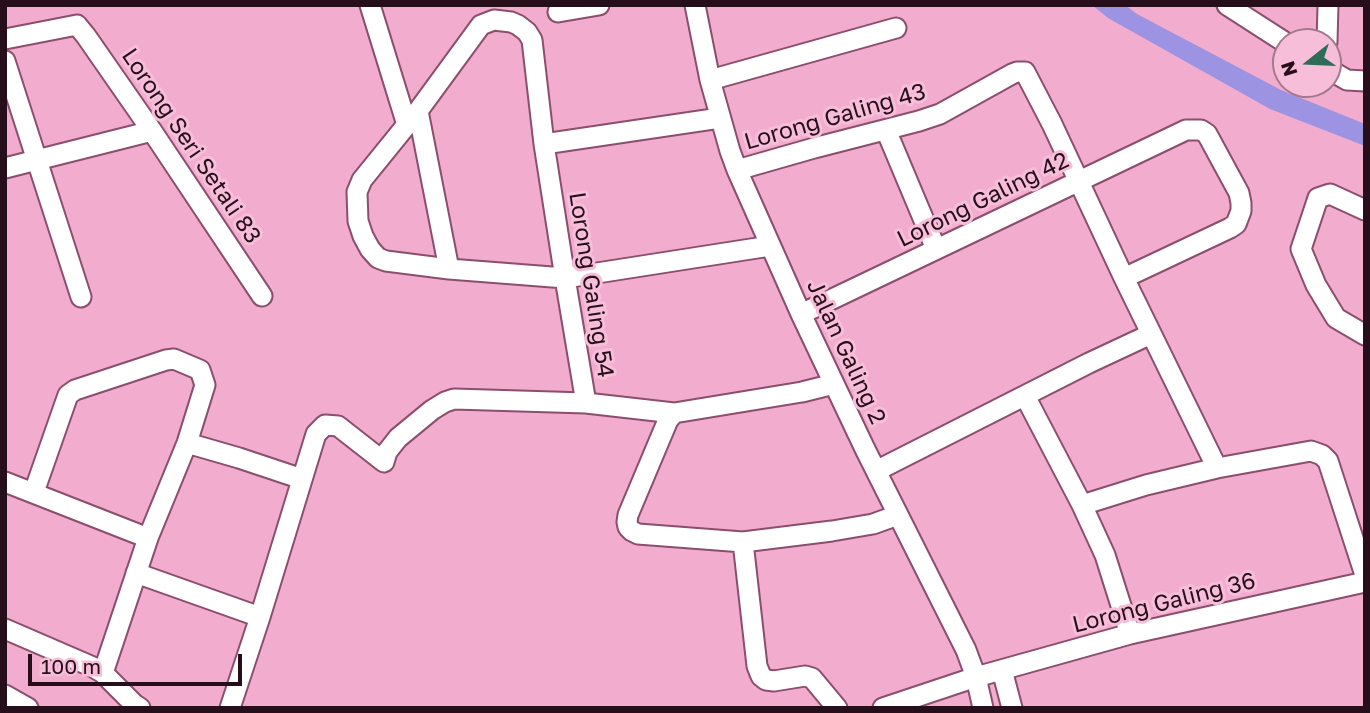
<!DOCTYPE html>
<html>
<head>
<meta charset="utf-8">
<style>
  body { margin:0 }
  #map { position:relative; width:1370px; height:713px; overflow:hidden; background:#f2acce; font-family:"Golos Text",sans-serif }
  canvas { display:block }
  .frame { position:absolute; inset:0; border:7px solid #270e1b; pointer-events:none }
  .north { position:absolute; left:1272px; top:28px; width:70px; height:70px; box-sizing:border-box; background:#f7bed9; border:2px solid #a4788d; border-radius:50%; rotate:252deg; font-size:19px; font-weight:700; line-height:28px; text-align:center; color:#270e1b }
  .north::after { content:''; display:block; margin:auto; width:24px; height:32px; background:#2f6c58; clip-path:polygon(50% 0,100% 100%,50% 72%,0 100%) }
  .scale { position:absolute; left:28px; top:654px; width:214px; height:32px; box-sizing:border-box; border:4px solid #270e1b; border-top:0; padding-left:9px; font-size:21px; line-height:24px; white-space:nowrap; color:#270e1b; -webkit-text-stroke:5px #f7bed9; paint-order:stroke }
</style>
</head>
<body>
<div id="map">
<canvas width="1370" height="713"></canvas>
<div class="frame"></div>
<div class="north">N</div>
<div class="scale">100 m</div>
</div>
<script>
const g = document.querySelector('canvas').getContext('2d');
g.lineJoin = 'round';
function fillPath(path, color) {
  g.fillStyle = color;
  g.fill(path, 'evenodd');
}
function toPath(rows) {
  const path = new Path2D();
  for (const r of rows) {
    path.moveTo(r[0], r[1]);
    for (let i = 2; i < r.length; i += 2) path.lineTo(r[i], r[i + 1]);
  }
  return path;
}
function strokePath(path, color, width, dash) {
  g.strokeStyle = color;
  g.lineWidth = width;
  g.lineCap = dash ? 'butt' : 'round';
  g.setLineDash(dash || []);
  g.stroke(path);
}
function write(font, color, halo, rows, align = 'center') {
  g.font = font + ' "Golos Text",sans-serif';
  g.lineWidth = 6;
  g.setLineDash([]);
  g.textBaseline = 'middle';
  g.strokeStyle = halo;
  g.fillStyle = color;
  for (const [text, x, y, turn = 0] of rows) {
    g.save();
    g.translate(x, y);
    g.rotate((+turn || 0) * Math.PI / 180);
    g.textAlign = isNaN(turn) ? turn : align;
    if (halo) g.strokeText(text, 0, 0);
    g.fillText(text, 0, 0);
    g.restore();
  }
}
const water = toPath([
  [1092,5,1125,5,1137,14,1281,90,1365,124,1365,146,1270,109,1108,18]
]);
const minor = toPath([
  [370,5,407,125],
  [695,5,710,80,730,151,737,170,801,314,865,449,966,650,976,677,983,708],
  [1227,5,1286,43],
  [558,12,599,5],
  [5,39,77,25,86,36,152,131,262,296],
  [1327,42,1328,5],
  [5,61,81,297],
  [1328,69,1347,80,1365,81],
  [710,80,896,28],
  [418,111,449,269],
  [886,130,936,249],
  [544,144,720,118],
  [5,168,152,131],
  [737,170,814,148,919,121,940,114,1012,74,1017,72,1025,72,1052,124,1124,278,1217,468],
  [1365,210,1330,194,1318,198,1301,249,1316,285,1336,318,1365,335],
  [801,314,1186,130,1201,130,1207,134,1239,193,1241,203,1241,211,1236,224,1230,228,1124,278],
  [1025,396,1082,505,1105,555,1130,634],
  [586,403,565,278,544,144,532,40,527,32,518,25,511,22,494,20,481,25,418,111,362,180,357,192,358,221,363,236,370,249,378,258,386,261,449,269,565,278,770,246],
  [674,413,668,420,628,515,627,522,628,527,632,531,638,534,743,542,832,531,873,524,898,515],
  [187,443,239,458,302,479],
  [876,471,1089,363,1151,334],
  [5,482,148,538],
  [34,492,68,395,75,390,166,360,174,359,200,370,205,385,187,443,148,538,103,673],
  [1082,505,1146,485,1217,468,1311,451,1322,455,1328,461,1365,575],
  [743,542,757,666,761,676,766,680,774,681,805,676,812,678,837,708],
  [136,573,260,617],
  [5,629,93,667,103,673,134,704,140,708],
  [1002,670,1012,708],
  [5,695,28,708],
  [230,708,260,617,316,434,325,425,338,426,384,462,387,452,398,438,432,410,445,402,454,399,586,403,674,413,802,392,834,384],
  [883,708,976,677,1130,634,1365,582]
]);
const streetNames = [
  ["Lorong Galing 43",835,117,-16],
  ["Lorong Seri Setali 83",191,146,56],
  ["Lorong Galing 42",983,200,-26],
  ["Lorong Galing 54",591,285,81],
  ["Jalan Galing 2",846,352,65],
  ["Lorong Galing 36",1164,603,-14]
];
fillPath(water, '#9d93e3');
strokePath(minor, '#8b4e6d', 23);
strokePath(minor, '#fff', 19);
write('23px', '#270e1b', '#f7bed9', streetNames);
</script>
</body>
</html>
